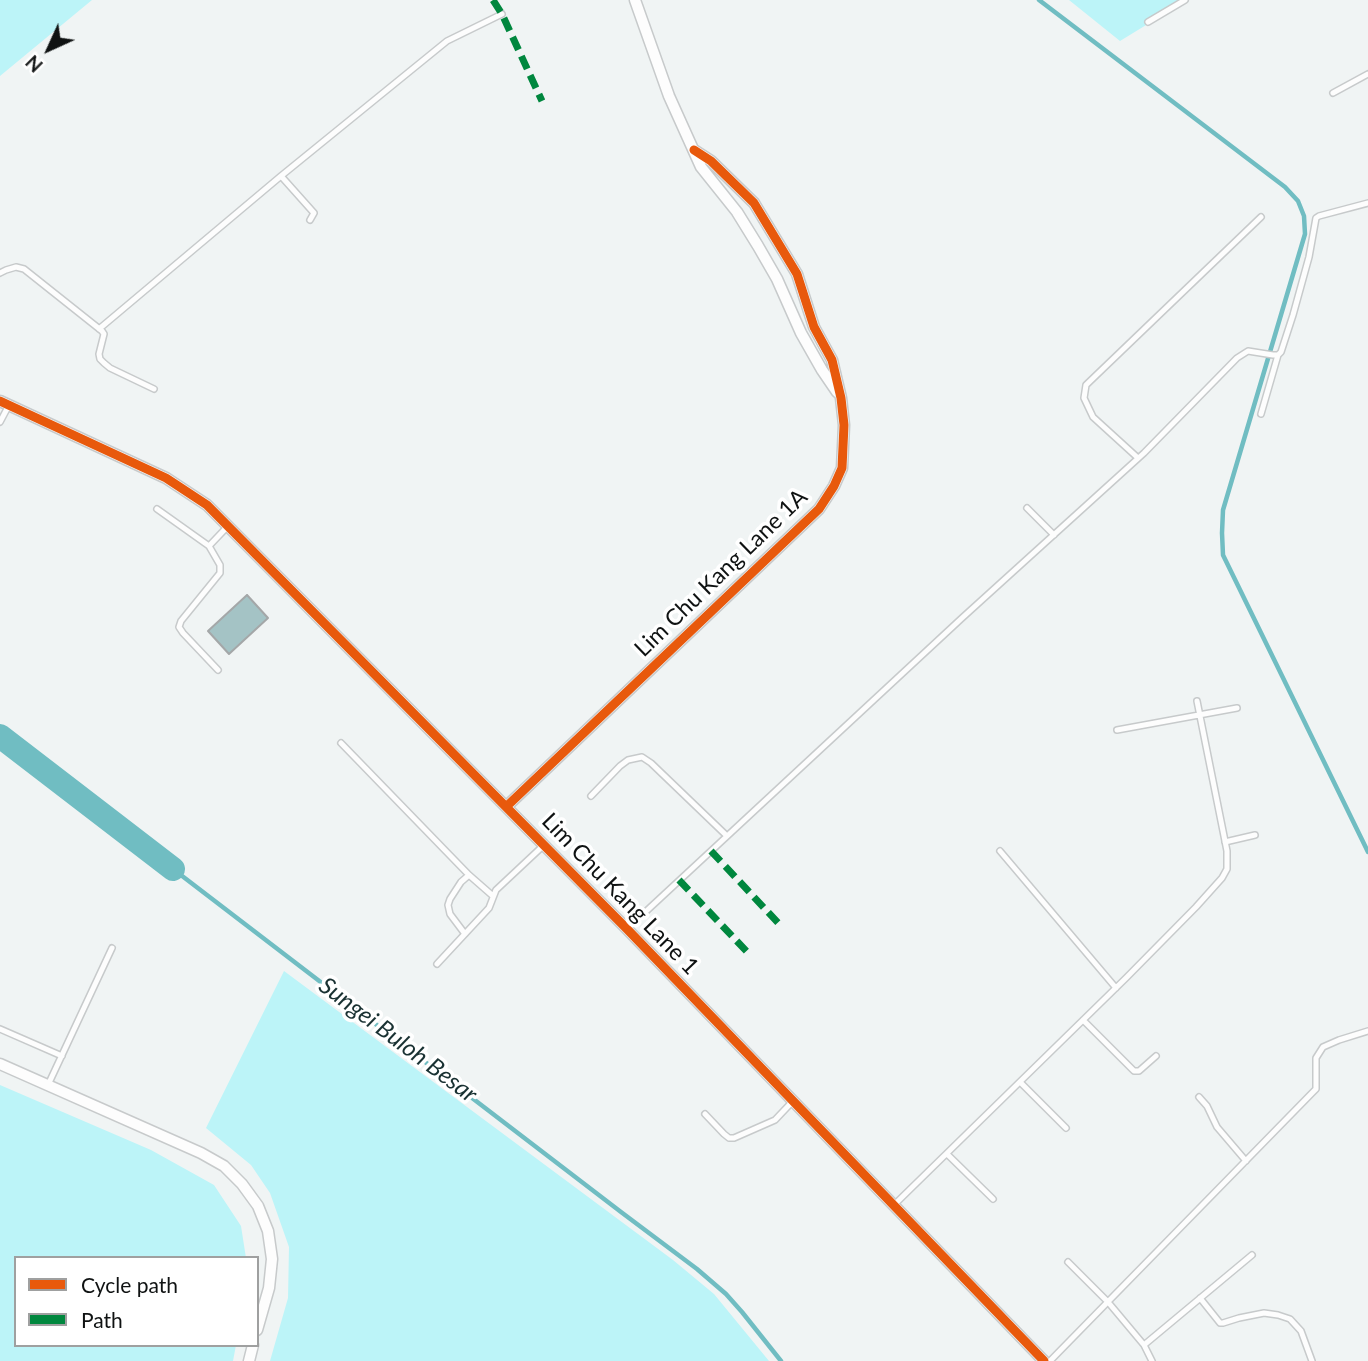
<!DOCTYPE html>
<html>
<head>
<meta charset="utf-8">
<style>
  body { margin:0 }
  #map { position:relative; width:1368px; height:1361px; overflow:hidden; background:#f0f4f4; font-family:Lato,sans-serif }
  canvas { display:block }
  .legend { position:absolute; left:14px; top:1256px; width:245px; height:91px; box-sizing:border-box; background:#fff; border:2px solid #9fa0a0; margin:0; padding:9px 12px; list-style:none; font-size:21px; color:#0f1212 }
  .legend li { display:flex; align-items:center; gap:14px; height:35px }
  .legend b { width:35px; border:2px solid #9fa0a0 }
  .north { position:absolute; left:14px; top:14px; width:70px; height:70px; -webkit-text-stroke:5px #fff; paint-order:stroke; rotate:225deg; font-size:19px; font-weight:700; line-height:28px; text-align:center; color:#0f1212 }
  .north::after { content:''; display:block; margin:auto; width:24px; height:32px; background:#0f1212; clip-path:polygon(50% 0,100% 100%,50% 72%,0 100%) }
</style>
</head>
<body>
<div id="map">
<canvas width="1368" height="1361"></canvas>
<ul class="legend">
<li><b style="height:9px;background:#e8590c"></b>Cycle path</li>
<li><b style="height:9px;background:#00873e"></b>Path</li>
</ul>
<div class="north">N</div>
</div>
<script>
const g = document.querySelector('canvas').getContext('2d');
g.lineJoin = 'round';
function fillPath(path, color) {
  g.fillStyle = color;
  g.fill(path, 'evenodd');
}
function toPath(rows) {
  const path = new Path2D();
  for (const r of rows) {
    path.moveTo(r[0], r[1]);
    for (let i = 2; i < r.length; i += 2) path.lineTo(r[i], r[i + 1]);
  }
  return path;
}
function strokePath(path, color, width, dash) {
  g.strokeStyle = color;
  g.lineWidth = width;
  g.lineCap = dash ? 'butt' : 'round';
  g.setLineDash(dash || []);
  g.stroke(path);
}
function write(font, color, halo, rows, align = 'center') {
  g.font = font + ' Lato,sans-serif';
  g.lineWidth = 7;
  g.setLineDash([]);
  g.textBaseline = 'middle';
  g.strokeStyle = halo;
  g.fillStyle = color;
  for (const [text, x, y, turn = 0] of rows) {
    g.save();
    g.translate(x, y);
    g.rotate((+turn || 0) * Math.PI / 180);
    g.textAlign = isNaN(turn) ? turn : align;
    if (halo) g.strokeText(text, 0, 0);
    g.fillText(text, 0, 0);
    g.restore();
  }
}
const green = toPath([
  [0,0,92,0,0,76],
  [1069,0,1187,0,1120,41],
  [284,971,673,1260,714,1294,769,1361,270,1361,288,1298,289,1247,270,1193,251,1165,206,1128],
  [0,1085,151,1150,214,1185,241,1226,246,1258,16,1258,16,1345,236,1345,233,1361,0,1361]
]);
const stream = toPath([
  [1039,0,1285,187,1298,201,1304,216,1305,234,1223,510,1222,533,1223,555,1368,852],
  [173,869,621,1212,697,1269,726,1294,742,1312,781,1361]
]);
const river = toPath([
  [0,736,173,869]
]);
const building = toPath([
  [247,595,268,618,229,654,208,631,247,595]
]);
const lane = toPath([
  [1148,22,1185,0],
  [1333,93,1368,74],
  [281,176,314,213,310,220],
  [0,273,6,270,16,267,24,269,102,331,104,334,99,354,100,359,104,363,110,368,154,389],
  [99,329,281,176,447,41,502,14],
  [1261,414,1278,355],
  [0,422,9,405],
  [1138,458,1093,417,1084,398,1086,385,1261,217],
  [1027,508,1054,535],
  [157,509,209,546,220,565,220,573,181,621,179,627,183,633,218,670],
  [209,546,228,526],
  [1117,730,1237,708],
  [341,743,469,875,493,896],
  [591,796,620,766,628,760,642,757,651,763,727,836],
  [1225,842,1255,835],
  [1000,851,1116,988],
  [627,929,962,618,1144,453,1237,358,1248,351,1273,355,1278,355,1281,352,1293,315,1309,257,1316,218,1319,216,1368,203],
  [465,934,450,914,448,905,450,899,461,882,469,875],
  [437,964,489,908,496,890,544,845],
  [1083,1020,1134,1071,1139,1071,1156,1056],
  [0,1029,62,1056],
  [1020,1082,1066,1128],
  [48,1085,112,948],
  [1199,1097,1207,1106,1217,1127,1246,1161],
  [705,1114,724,1134,729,1138,734,1138,775,1120,793,1101],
  [947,1154,993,1199],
  [894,1205,1126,978,1196,907,1222,878,1227,869,1227,851,1197,701],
  [1068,1262,1108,1302,1144,1345,1152,1361],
  [1200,1298,1220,1323,1223,1323,1239,1318,1264,1313,1278,1315,1290,1319,1301,1331,1312,1361],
  [1144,1345,1252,1255],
  [1050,1361,1312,1093,1316,1089,1316,1058,1323,1047,1339,1040,1368,1031]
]);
const street = toPath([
  [635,0,669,96,701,167,737,212,758,246,777,279,801,333,822,370,837,392],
  [0,401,166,478,207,505,627,929,1044,1361],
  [507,806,819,509,834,486,842,468,844,425,841,398,832,360,814,327,797,274,754,203,711,161,694,150],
  [0,1064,201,1153,224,1166,242,1184,258,1206,268,1231,272,1259,269,1288,257,1330],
  [249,1361,253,1345]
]);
const quiet = toPath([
  [493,0,502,14,542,101],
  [711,851,781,926],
  [679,880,750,955]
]);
const cycleway = toPath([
  [0,401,166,478,207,505,627,929,1044,1361],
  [507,806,819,509,834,486,842,468,844,425,841,398,832,360,814,327,797,274,754,203,711,161,694,150]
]);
const streetNames = [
  ["Lim Chu Kang Lane 1A",721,573,-44],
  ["Lim Chu Kang Lane 1",620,894,46]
];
const waterNames = [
  ["Sungei Buloh Besar",398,1040,37]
];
fillPath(green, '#bcf4f8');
strokePath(stream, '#70bdc2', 4.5);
strokePath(river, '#70bdc2', 24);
fillPath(building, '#a4c3c5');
strokePath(building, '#a4a7a8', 2);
strokePath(lane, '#c7cacb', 8);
strokePath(street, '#c7cacb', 13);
strokePath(lane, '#fdfdfd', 5);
strokePath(street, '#fdfdfd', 10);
strokePath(quiet, '#00873e', 7, [14, 7]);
strokePath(cycleway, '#e8590c', 9);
write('23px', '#0f1212', '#fff', streetNames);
write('italic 24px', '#193132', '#fff', waterNames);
</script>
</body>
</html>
